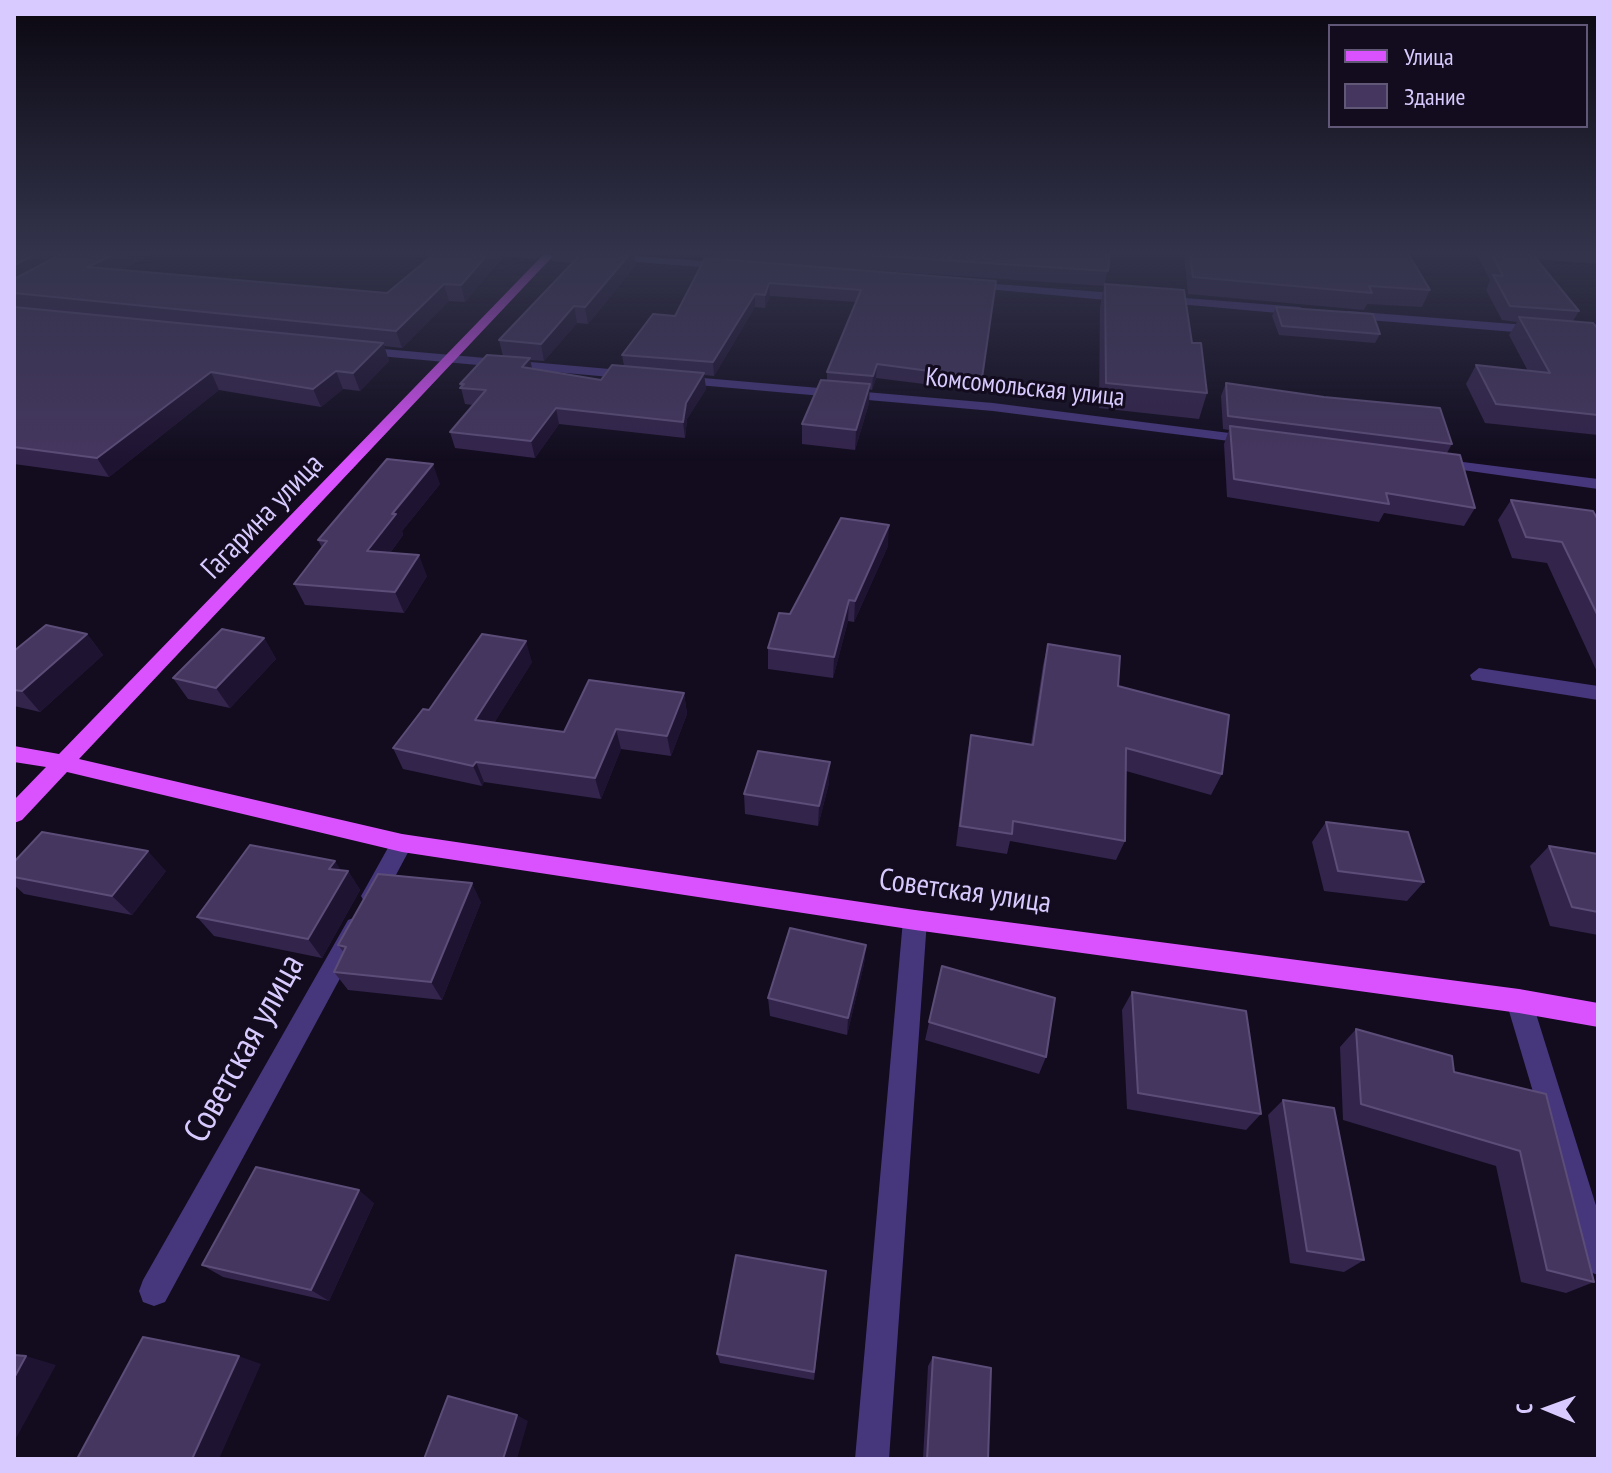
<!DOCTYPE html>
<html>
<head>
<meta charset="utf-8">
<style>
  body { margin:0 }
  #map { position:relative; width:1612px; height:1473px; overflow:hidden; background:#120c1e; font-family:"PT Sans Narrow",sans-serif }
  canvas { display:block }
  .frame { position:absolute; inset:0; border:16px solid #d8cafe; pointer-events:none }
  .legend { position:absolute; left:1328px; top:24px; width:260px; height:104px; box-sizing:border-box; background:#120c1e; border:2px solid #615878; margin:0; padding:10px 14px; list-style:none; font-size:24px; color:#d8cafe }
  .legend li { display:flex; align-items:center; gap:16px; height:40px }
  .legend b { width:40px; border:2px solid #615878 }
  .north { position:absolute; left:1508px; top:1369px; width:80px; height:80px; -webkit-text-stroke:6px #120c1e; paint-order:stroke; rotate:271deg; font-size:22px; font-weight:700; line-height:32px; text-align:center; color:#d8cafe }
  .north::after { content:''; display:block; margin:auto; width:28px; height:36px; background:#d8cafe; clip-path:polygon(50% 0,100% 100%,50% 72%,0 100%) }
</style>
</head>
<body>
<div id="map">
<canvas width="1612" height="1473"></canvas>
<div class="frame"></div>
<ul class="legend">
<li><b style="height:10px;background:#da52fd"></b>Улица</li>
<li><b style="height:22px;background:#45365f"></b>Здание</li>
</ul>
<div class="north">С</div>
</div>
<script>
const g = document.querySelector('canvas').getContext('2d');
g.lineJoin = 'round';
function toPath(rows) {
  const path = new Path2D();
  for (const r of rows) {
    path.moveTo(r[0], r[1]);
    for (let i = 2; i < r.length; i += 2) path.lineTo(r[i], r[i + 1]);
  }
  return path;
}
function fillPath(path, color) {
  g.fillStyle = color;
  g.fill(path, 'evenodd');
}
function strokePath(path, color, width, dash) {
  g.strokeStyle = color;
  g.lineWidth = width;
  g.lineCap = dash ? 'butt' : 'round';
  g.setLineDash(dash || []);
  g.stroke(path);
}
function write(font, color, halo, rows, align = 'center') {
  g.font = font + ' "PT Sans Narrow",sans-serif';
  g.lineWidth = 6;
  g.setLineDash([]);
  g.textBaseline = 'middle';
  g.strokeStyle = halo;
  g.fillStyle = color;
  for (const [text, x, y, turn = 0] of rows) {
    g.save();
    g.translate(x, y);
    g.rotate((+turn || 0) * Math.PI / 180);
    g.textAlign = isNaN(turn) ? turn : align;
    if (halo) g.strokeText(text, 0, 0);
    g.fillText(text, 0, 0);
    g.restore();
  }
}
const minor = toPath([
  [577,255,624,255,730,263,736,266,730,269,582,258,577,255],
  [969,282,1128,294,1134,298,1128,302,965,287,963,285,969,282],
  [1160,296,1300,307,1306,311,1300,315,1156,302,1156,298,1160,296],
  [1348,311,1539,326,1545,330,1539,334,1344,318,1342,315,1348,311],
  [361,347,632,371,639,375,632,379,357,354,357,348,361,347],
  [680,376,993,403,1253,436,1260,440,1253,444,993,411,675,383,675,377,680,376],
  [1439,459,1598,479,1598,489,1434,466,1432,463,1439,459],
  [1479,668,1598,686,1598,700,1472,680,1470,675,1479,668],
  [402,834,410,837,413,843,381,903,373,906,365,903,361,896,365,889,394,837,402,834],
  [915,910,923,913,927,920,889,1459,855,1459,903,920,907,913,915,910],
  [356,917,364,920,368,927,364,934,165,1302,154,1306,143,1302,139,1291,143,1280,348,920,356,917],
  [1519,989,1528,993,1532,1001,1598,1212,1598,1275,1587,1271,1583,1260,1506,1001,1510,993,1519,989]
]);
const major = toPath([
  [543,255,554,255,79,759,402,834,915,910,1519,989,1598,1003,1598,1027,1519,1013,915,930,402,852,67,772,22,820,14,823,14,800,46,767,14,762,14,746,59,754,543,255]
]);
const wall = toPath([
  [14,255,150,255,121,270,387,293,433,255,540,255,535,259,504,256,465,302,449,301,402,348,384,346,389,361,360,391,343,389,321,407,219,390,109,477,14,464],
  [551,255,634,255,636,265,588,324,577,323,544,361,530,360,532,369,601,380,624,366,622,355,675,316,712,259,712,255,1110,255,1105,284,1192,343,1207,393,1199,419,1099,408,1100,307,1104,286,721,260,996,281,980,391,876,378,872,390,869,389,869,403,855,450,802,444,802,424,827,380,827,372,856,302,770,296,765,308,755,307,714,376,704,375,706,389,687,419,685,438,559,424,535,458,455,448,450,432,474,405,465,404,460,384,503,356,499,340,572,263,552,261],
  [1184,255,1409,255,1430,290,1422,307,1367,304,1364,310,1188,294],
  [1477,255,1598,255,1598,264,1537,259,1579,311,1573,321,1598,329,1598,435,1485,423,1466,384,1476,365,1528,371,1509,335,1517,322,1502,320,1486,290,1490,280],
  [1276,307,1380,334,1375,343,1279,335,1272,316],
  [1226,383,1452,444,1447,453,1475,508,1464,526,1384,513,1379,522,1227,497,1224,444,1229,430,1223,429,1221,396],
  [440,484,402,531,403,535,390,553,427,576,404,613,305,605,294,584,322,548,318,540],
  [1511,500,1598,520,1598,674,1547,563,1512,558,1498,520],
  [888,546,854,622,848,621,833,678,768,669,768,648,790,614],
  [87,634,103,655,40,712,14,706,14,651],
  [264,638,276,659,230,708,188,699,173,678],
  [1048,644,1118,686,1222,774,1211,795,1126,771,1125,841,1116,860,1010,841,1007,854,956,846,967,756,971,735,1031,744,1043,665],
  [532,662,494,723,564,732,684,693,687,714,671,756,621,749,601,799,484,782,482,786,403,769,393,748,429,710],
  [829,783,818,826,745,814,744,794],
  [1326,822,1424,882,1407,901,1324,891,1312,842],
  [1549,846,1598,854,1598,935,1550,926,1530,866],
  [14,862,166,871,132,915,24,894,14,885],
  [348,871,360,890,322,958,214,936,197,917],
  [481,902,442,1000,348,990,334,972,344,953,338,945],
  [866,945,864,964,847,1035,770,1016,768,998],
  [942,966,1046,1057,1039,1074,925,1040],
  [1132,992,1261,1114,1246,1130,1127,1109,1122,1010],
  [1356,1029,1454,1072,1546,1094,1594,1282,1566,1293,1521,1282,1496,1166,1343,1120,1340,1047],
  [1283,1100,1364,1260,1344,1272,1290,1263,1268,1115],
  [374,1203,329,1301,223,1277,202,1265],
  [826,1271,814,1380,720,1363,717,1354],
  [933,1357,988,1459,923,1459,928,1366]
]);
const shadedWall = toPath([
  [34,255,73,255,14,287,14,265],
  [112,255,150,255,97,284,88,267],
  [487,255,504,255,504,256,465,302,461,285],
  [629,255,634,255,636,265,588,324,585,307],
  [769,283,770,296,765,308,765,295],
  [444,284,449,301,402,348,396,331],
  [755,294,755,307,714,376,713,362],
  [574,306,577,323,544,361,541,344],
  [383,343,389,361,360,391,353,373],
  [530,358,533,374,522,367],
  [877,364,876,378,872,390,873,376],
  [336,371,343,389,321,407,313,389],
  [211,372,219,390,109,477,97,458],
  [704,373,706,389,687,419,685,438,683,422,686,403],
  [870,384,869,403,855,450,856,430],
  [556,408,559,424,535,458,531,441],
  [433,464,440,484,402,531,403,535,376,572,367,551,392,514],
  [889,525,888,546,854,622,855,601],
  [419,555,427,576,404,613,395,592],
  [849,600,848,621,833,678,834,657],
  [87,634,103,655,40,712,22,691],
  [264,638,276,659,230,708,216,688],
  [526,641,532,662,483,741,475,720],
  [684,693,687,714,671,756,667,736],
  [616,729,621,749,601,799,595,778],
  [476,762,484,782,482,786,473,766],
  [830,762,829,783,818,826,819,806],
  [148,851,166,871,132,915,112,896],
  [335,861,345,876,348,871,360,890,322,958,308,939,329,869],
  [472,883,481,902,442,1000,431,982],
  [866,945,864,964,847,1035,848,1018],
  [359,1190,374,1203,329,1301,311,1290],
  [26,1356,56,1365,14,1442,14,1378],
  [239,1356,261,1364,219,1459,192,1459],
  [517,1415,528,1421,517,1459,503,1459]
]);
const building = toPath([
  [14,255,34,255,14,265,14,255],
  [60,255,112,255,88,267,387,293,433,255,487,255,461,285,444,284,396,331,14,293,14,279,60,255],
  [580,255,629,255,585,307,574,306,541,344,499,340,580,255],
  [863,255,1110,255,1108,271,863,255],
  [1190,255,1409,255,1430,290,1369,286,1372,293,1193,277,1190,255],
  [1492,255,1533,255,1579,311,1510,306,1493,275,1503,276,1492,255],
  [705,258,996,281,982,378,877,364,873,376,827,372,861,290,769,283,765,295,755,294,713,362,622,355,653,314,675,316,705,258],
  [1105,284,1184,290,1192,343,1201,343,1207,393,1106,383,1105,284],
  [14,307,383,343,353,373,336,371,313,389,211,372,97,458,14,447,14,307],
  [1276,307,1373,314,1380,334,1282,326,1276,307],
  [1519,317,1593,323,1598,329,1598,415,1496,404,1476,365,1550,373,1519,317],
  [487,355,530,358,522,367,601,380,612,365,704,373,686,403,683,422,556,408,531,441,450,432,486,390,460,388,464,384,460,384,487,355],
  [821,380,870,384,856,430,802,424,821,380],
  [1226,383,1324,397,1440,408,1452,444,1228,416,1226,383],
  [1230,426,1460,455,1475,508,1386,493,1389,504,1234,479,1230,426],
  [387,459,433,464,392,514,396,514,367,551,419,555,395,592,294,584,327,541,318,540,387,459],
  [1511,500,1593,511,1598,520,1598,616,1562,542,1526,537,1511,500],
  [841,518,889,525,855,601,849,600,834,657,768,648,779,613,790,614,841,518],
  [46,625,87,634,22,691,14,690,14,651,46,625],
  [222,629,264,638,216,688,173,678,222,629],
  [482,634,526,641,475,720,564,732,589,680,684,693,667,736,616,729,595,778,476,762,473,766,393,748,423,709,429,710,482,634],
  [1048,644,1120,656,1118,686,1229,715,1222,774,1126,748,1125,841,1013,821,1012,834,960,826,971,735,1033,745,1048,644],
  [758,751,830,762,819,806,744,794,758,751],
  [1326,822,1408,832,1424,882,1338,871,1326,822],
  [42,832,148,851,112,896,14,877,14,862,42,832],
  [250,845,335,861,329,869,348,871,308,939,197,917,250,845],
  [1549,846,1598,854,1598,912,1572,907,1549,846],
  [378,874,472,883,431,982,334,972,346,947,338,945,378,874],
  [790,928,866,945,848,1018,768,998,790,928],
  [942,966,1055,998,1046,1057,929,1022,942,966],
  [1132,992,1246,1011,1261,1114,1138,1093,1132,992],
  [1356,1029,1452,1056,1454,1072,1546,1094,1594,1282,1547,1270,1520,1151,1361,1104,1356,1029],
  [1283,1100,1334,1108,1364,1260,1307,1251,1283,1100],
  [256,1167,359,1190,311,1290,202,1265,256,1167],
  [736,1255,826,1271,814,1372,717,1354,736,1255],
  [143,1337,239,1356,192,1459,77,1459,143,1337],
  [14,1355,26,1356,14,1378,14,1355],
  [933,1357,991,1368,988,1459,927,1459,933,1357],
  [448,1396,517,1415,503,1459,424,1459,448,1396]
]);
const farStreetnames = [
  ["Комсомольская улица",1025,388,6]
];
const streetNames = [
  ["Гагарина улица",263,517,-46],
  ["Советская улица",965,892,8]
];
const nearStreetnames = [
  ["Советская улица",245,1049,-61]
];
fillPath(minor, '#46377d');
fillPath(major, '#da52fd');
fillPath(wall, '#33244c');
fillPath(shadedWall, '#1f1332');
fillPath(building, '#45365f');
strokePath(building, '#5c4d78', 2);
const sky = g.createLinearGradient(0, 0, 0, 461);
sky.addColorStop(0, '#0a0710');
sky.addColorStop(0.55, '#33344c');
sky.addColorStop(1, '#33344c00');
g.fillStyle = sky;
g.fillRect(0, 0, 1612, 461);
write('26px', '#d8cafe', '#120c1e', farStreetnames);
write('30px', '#d8cafe', '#120c1e', streetNames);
write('36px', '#d8cafe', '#120c1e', nearStreetnames);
</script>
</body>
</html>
